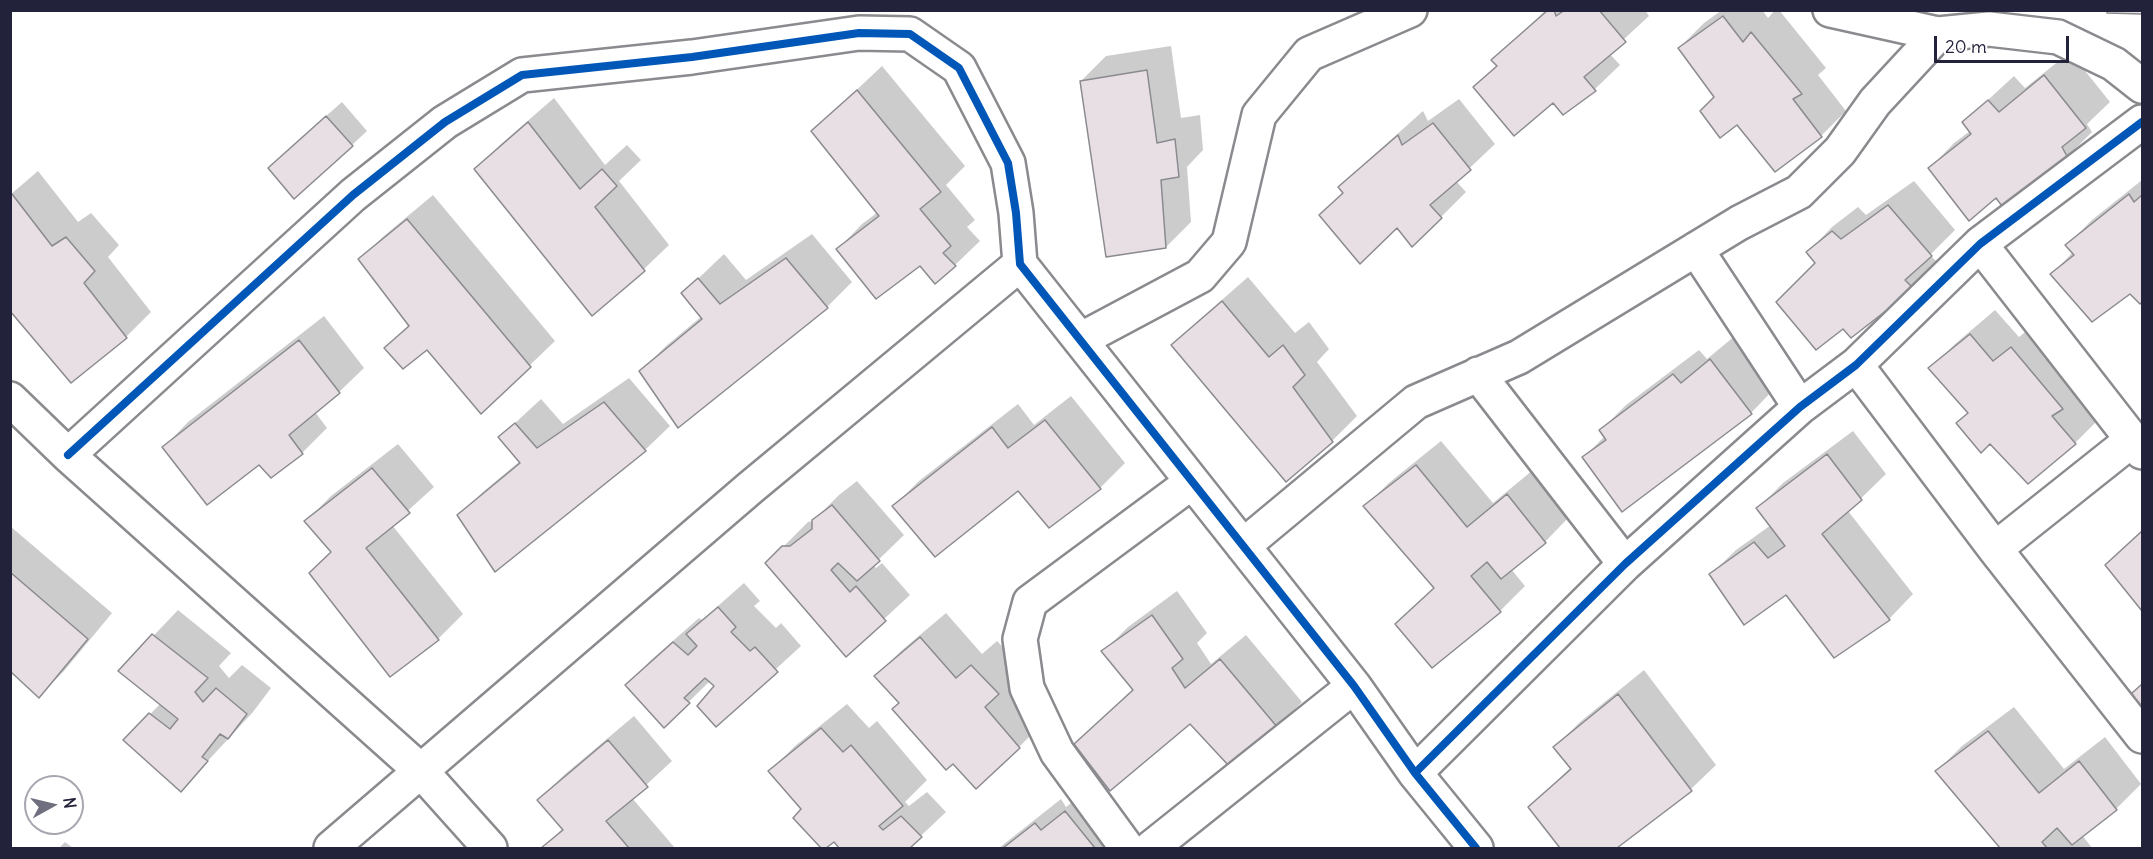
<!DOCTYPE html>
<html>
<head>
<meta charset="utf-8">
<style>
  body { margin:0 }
  #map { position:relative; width:2153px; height:859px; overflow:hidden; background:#fff; font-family:Delius,sans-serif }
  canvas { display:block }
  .frame { position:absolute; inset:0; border:12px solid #22223b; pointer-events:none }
  .north { position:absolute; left:24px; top:775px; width:60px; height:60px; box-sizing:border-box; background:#fff; border:2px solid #a7a7b1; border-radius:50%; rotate:82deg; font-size:16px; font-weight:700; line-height:24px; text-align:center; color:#22223b }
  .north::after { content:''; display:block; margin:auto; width:21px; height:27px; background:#6f6f80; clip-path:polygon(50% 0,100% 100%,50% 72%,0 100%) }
  .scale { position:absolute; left:1934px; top:36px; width:135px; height:27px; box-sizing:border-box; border:3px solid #22223b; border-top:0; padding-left:8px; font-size:18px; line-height:21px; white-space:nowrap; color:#22223b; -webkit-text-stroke:4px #fff; paint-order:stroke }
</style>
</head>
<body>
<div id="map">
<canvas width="2153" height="859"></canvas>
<div class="frame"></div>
<div class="north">N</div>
<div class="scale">20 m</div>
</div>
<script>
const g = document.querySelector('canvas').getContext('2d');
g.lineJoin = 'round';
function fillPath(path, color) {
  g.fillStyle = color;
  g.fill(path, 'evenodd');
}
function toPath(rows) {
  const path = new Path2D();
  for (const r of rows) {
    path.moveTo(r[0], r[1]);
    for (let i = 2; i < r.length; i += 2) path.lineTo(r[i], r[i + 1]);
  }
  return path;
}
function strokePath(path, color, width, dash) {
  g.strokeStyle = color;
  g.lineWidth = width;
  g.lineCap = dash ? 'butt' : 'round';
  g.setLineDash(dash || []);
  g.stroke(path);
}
const shadow = toPath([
  [1546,10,1645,10,1649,16,1609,53,1620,65,1595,89,1563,113,1553,101,1475,87,1498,64,1493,60],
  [1722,10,1762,10,1768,18,1775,10,1779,10,1826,68,1818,75,1846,111,1821,136,1716,97,1679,48,1704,23],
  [1171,46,1181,118,1200,115,1203,150,1187,167,1191,222,1166,247,1081,81,1106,56],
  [2070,52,2110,102,2087,124,2092,132,2067,157,1996,196,1930,168,1954,143,1970,131,1964,122,2014,76,2025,88],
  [882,66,965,166,946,185,975,220,967,227,980,241,955,265,920,264,838,249,862,224,878,212,813,131],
  [554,98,605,165,627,145,641,160,619,181,669,245,644,269,592,314,476,169,501,144],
  [1459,99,1495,144,1456,181,1466,192,1441,217,1397,226,1321,215,1344,192,1340,188,1365,163,1423,111,1428,121],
  [342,102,367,131,352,145,284,153],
  [38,171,78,222,91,213,119,245,108,257,151,312,126,337,72,381,10,308,10,195],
  [2142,180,2142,301,2140,302,2130,292,2052,274,2073,252,2067,245,2092,220],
  [1914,181,1955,230,1930,255,1938,263,1913,288,1817,263,1808,252,1832,227,1858,207,1866,215],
  [433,195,555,341,481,412,427,348,386,348,410,324,360,259,385,235],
  [812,234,852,282,827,307,678,425,641,371,666,346,702,316,683,293,724,254,746,280],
  [1248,277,1295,333,1309,322,1329,349,1317,362,1357,416,1332,441,1173,346,1198,321],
  [1995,310,2019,337,2036,323,2100,418,2075,443,2028,482,1991,442,1958,423,1969,412,1930,369,1955,344],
  [324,316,364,368,339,392,315,412,327,428,302,453,271,476,259,463,164,447,188,422],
  [1736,335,1775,388,1751,413,1584,457,1605,436,1601,430,1626,405,1699,350,1707,359],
  [629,378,670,426,645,450,459,516,484,491,520,461,500,437,541,399,563,424],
  [1071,396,1125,463,1100,488,1018,489,894,506,919,481,1018,404,1034,425],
  [1853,431,1886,474,1848,511,1913,594,1889,619,1711,574,1736,550,1771,525,1758,508,1783,483],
  [1441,441,1493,503,1533,470,1569,517,1545,542,1511,569,1525,586,1500,611,1432,666,1435,587,1365,506,1390,482],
  [398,444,434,487,392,525,463,614,438,639,390,675,332,551,306,521,331,496],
  [857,481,904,535,873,565,876,568,882,563,910,595,846,654,767,563,808,522,813,521,839,495],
  [10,526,112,613,64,671,39,696,10,669],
  [2142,530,2142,608,2107,565],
  [744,583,760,601,754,606,776,628,781,623,801,646,716,724,716,686,710,681,664,726,627,685,651,660,699,618,702,620],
  [1177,591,1207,633,1197,643,1211,664,1246,635,1302,702,1277,727,1190,721,1076,744,1134,688,1103,652,1128,627],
  [178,610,231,653,219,666,229,678,242,665,271,688,253,712,181,790,125,740,161,703,120,671],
  [946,613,982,654,997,641,1023,668,1044,722,1019,747,953,762,876,676,901,651],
  [1644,670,1716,765,1691,789,1614,848,1562,848,1530,807,1571,767,1555,747,1580,722],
  [847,704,869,728,877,721,927,780,905,802,909,806,927,792,946,812,908,848,841,848,834,840,823,848,795,818,804,810,770,771,795,746],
  [2014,707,2064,769,2105,737,2141,784,2116,809,2082,835,2092,848,2002,848,1937,771,1962,746],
  [634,716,672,761,632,798,675,848,543,848,563,828,539,800,564,775],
  [1091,788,1118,848,999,848,1061,799,1066,807],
  [65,842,73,848,59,848]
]);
const building = toPath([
  [1548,10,1554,10,1556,16,1565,10,1599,10,1626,42,1584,77,1596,91,1563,115,1553,103,1514,136,1473,87,1497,66,1491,60,1548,10],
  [2107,10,2142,10,2142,14,2107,13,2107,10],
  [1723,16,1743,42,1751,32,1802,94,1793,99,1822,137,1775,172,1737,125,1720,138,1700,111,1714,97,1678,48,1723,16],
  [1147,70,1157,143,1175,139,1179,177,1161,180,1166,248,1106,257,1080,81,1147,70],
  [2044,75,2086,128,2062,147,2068,158,2005,210,1996,198,1969,221,1928,168,1971,134,1962,122,1988,100,1999,112,2044,75],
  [857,90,941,192,920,209,951,246,943,253,956,266,935,284,920,266,876,299,836,249,879,216,811,131,857,90],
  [326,116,353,146,294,199,268,168,326,116],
  [528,122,580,189,602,169,617,186,595,207,645,271,592,316,474,169,528,122],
  [1433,123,1471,170,1430,205,1442,218,1412,247,1397,228,1360,264,1319,215,1343,193,1338,187,1398,135,1402,145,1433,123],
  [12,194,52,246,66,237,95,271,84,283,127,338,71,383,10,311,10,196,12,194],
  [2129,194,2134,202,2142,195,2142,302,2140,304,2130,294,2092,322,2050,274,2074,255,2065,245,2129,194],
  [1888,205,1932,256,1905,280,1914,289,1851,338,1843,329,1816,350,1776,302,1815,263,1806,252,1832,231,1841,239,1888,205],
  [407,219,531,367,481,414,427,350,403,369,384,348,409,326,358,259,407,219],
  [786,258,828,308,678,428,639,371,702,319,681,293,698,278,720,304,786,258],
  [1222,301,1269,357,1283,345,1305,375,1293,387,1333,442,1286,482,1171,345,1222,301],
  [1970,334,1993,361,2011,347,2063,409,2052,416,2076,444,2028,484,1990,444,1981,453,1956,423,1968,413,1928,368,1970,334],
  [299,340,340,393,289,435,303,454,271,478,259,465,207,505,162,447,299,340],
  [1710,359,1752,414,1622,512,1582,457,1606,440,1599,430,1673,374,1681,383,1710,359],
  [604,402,646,451,495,572,457,515,520,463,498,437,515,423,537,448,604,402],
  [1045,420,1101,489,1049,528,1018,491,935,557,892,506,992,427,1008,448,1045,420],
  [1827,454,1862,500,1822,534,1890,620,1834,658,1786,595,1744,625,1709,574,1754,542,1768,558,1785,546,1756,508,1827,454],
  [1416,465,1467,527,1507,494,1546,543,1501,579,1487,562,1471,576,1501,612,1432,668,1395,624,1434,588,1363,506,1416,465],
  [372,468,410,513,366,548,439,640,390,677,309,573,331,552,304,521,372,468],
  [832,505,880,561,857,581,838,563,831,570,850,592,856,586,886,621,846,657,765,563,782,546,790,546,812,529,812,520,832,505],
  [2142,531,2142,611,2105,565,2142,531],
  [10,572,88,639,39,698,10,671,10,572],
  [718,607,736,627,731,632,750,651,755,647,778,672,716,727,697,706,714,686,705,678,684,698,690,703,664,728,625,685,673,642,688,655,697,646,686,634,718,607],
  [1152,615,1183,659,1172,668,1185,688,1220,659,1278,728,1229,766,1190,724,1110,791,1074,744,1133,690,1101,651,1152,615],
  [152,634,208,678,195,692,203,702,216,688,247,714,228,739,220,734,202,757,208,761,181,792,123,740,149,713,170,729,178,719,118,671,152,634],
  [920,637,956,678,971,665,999,694,985,707,1020,748,976,789,953,764,946,770,892,709,899,703,874,676,920,637],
  [2142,684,2142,707,2131,694,2142,684],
  [1618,694,1692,791,1617,848,1560,848,1528,807,1571,769,1553,747,1618,694],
  [821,728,843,752,851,745,903,806,879,826,883,830,901,816,922,837,910,848,839,848,834,842,826,848,821,848,793,818,801,809,768,771,821,728],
  [1988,731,2039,793,2079,761,2117,810,2072,845,2057,828,2042,842,2047,848,2000,848,1935,771,1988,731],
  [608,740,648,787,606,821,629,848,541,848,563,830,537,800,608,740],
  [1065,811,1095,848,1003,848,1035,823,1041,830,1065,811]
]);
const minor = toPath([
  [1830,10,1938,34,1989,29,2058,37,2114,64,2142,86],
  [1980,244,2142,452],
  [1696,249,1800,407],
  [1080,340,1200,276,1229,242,1259,115,1309,54,1410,10],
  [1856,365,1995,549,2142,736],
  [1478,374,1625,564],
  [10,399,68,455,421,771,490,848],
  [68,455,353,195,445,122,522,75,692,57,859,33,910,34,959,68,1008,163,1016,213,1020,264,1354,686,1415,773,1476,848],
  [1243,546,1416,402,1519,357,1739,223,1799,192,1840,151,1875,102,1938,34],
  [1995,549,2132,440],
  [1415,773,1625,564,1800,407,1856,365,1980,244,2142,122],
  [331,848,750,488,1020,264],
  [1127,848,1057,752,1027,688,1020,639,1030,602,1192,482],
  [1151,848,1354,686]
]);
const cycleway = toPath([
  [68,455,353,195,445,122,522,75,692,57,859,33,910,34,959,68,1008,163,1016,213,1020,264,1354,686,1415,773,1476,848],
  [1415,773,1625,564,1800,407,1856,365,1980,244,2142,122]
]);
fillPath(shadow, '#0003');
fillPath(building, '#e8dfe5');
strokePath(building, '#8a8a8f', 1.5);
strokePath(minor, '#8a8a8f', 38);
strokePath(minor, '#fff', 33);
strokePath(cycleway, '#0057b8', 8);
</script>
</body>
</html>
